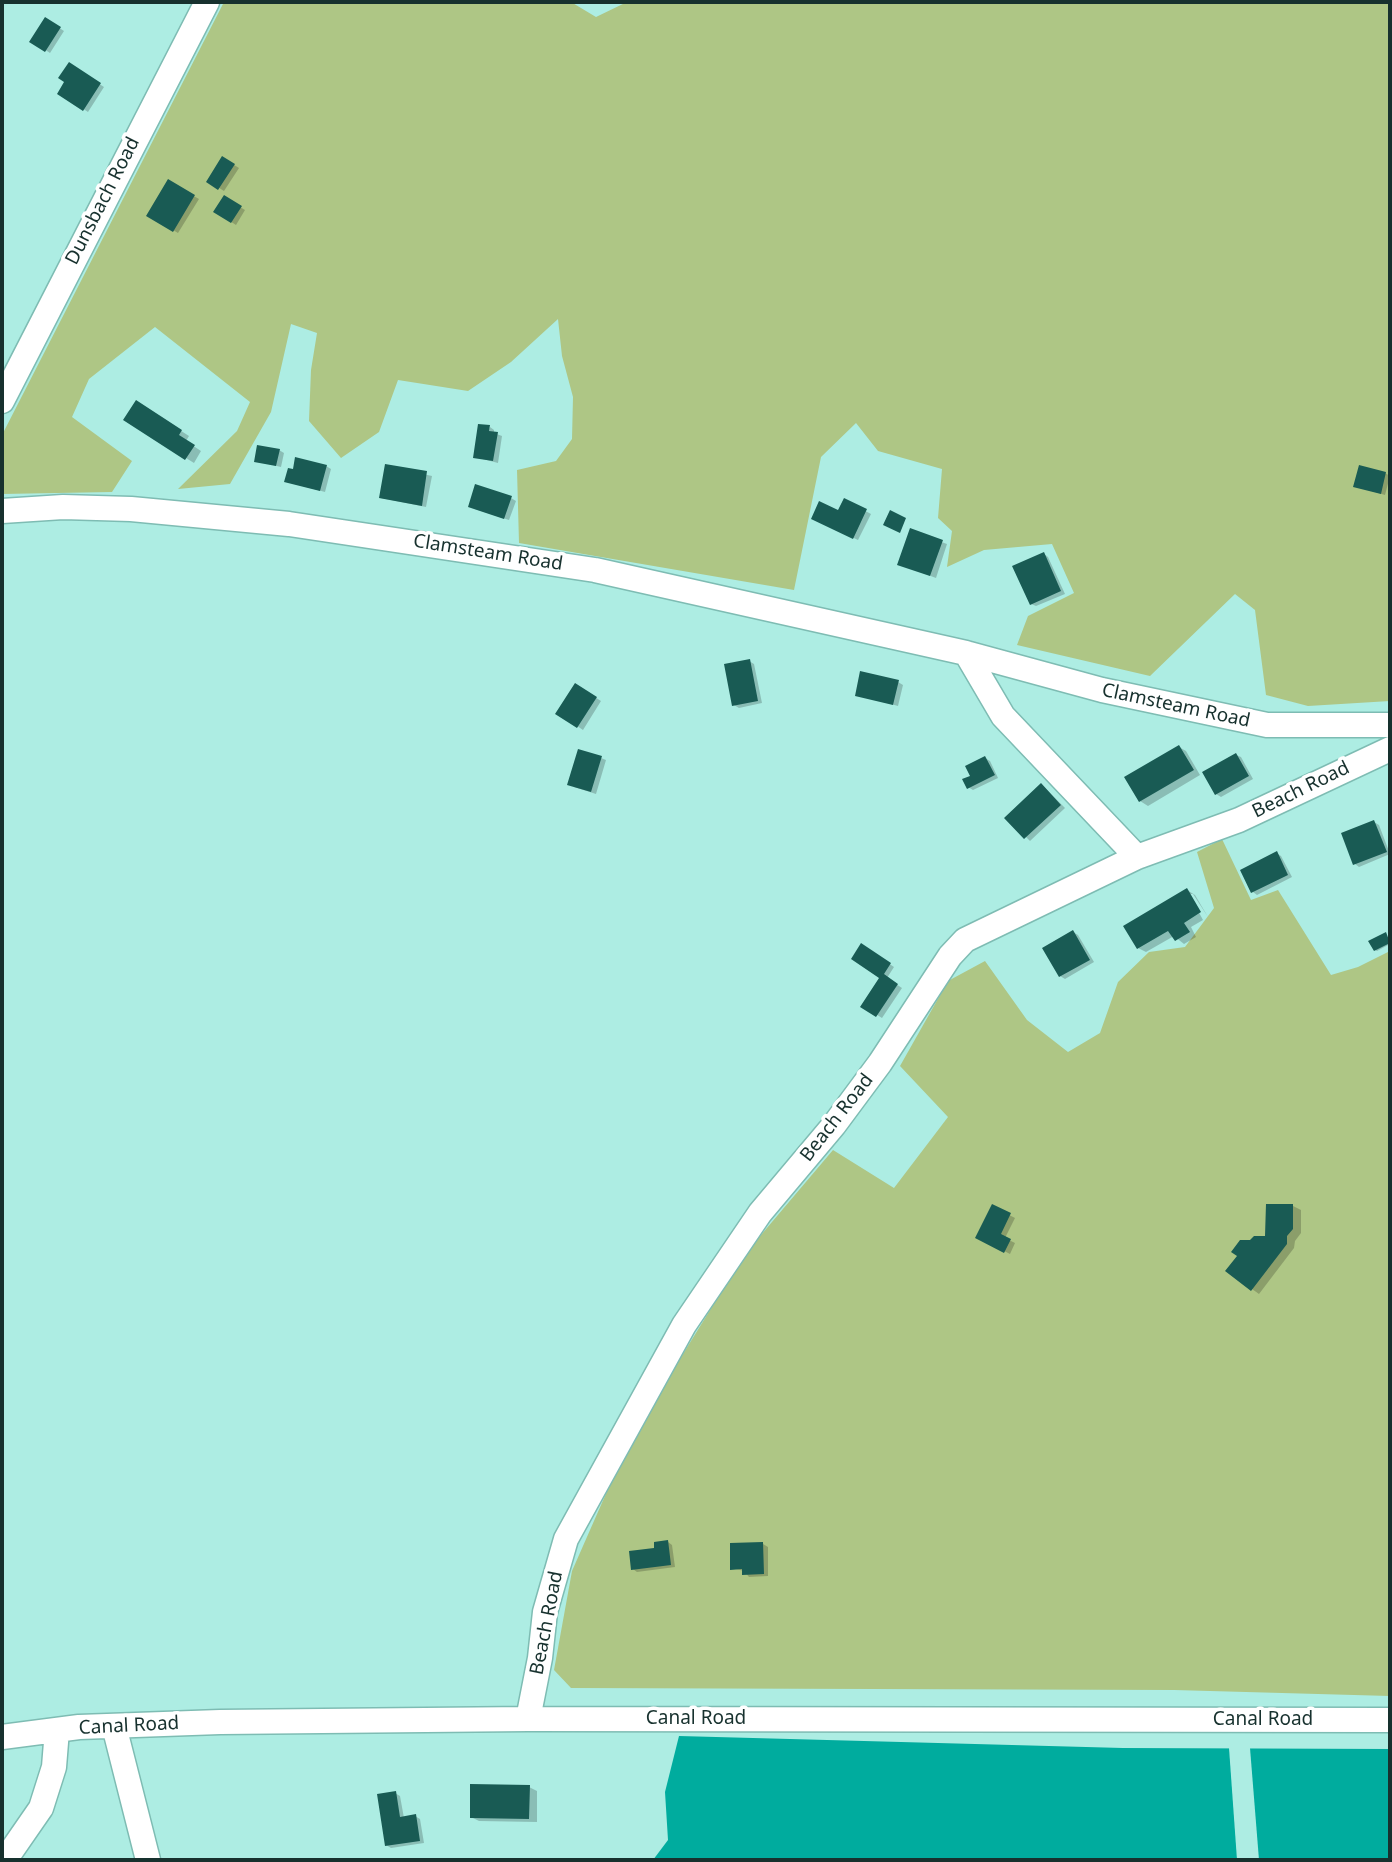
<!DOCTYPE html>
<html>
<head>
<meta charset="utf-8">
<style>
  body { margin:0 }
  #map { position:relative; width:1392px; height:1862px; overflow:hidden; background:#adede3; font-family:"Noto Sans",sans-serif }
  canvas { display:block }
  .frame { position:absolute; inset:0; border:4px solid #17312e; pointer-events:none }
</style>
</head>
<body>
<div id="map">
<canvas width="1392" height="1862"></canvas>
<div class="frame"></div>
</div>
<script>
const g = document.querySelector('canvas').getContext('2d');
g.lineJoin = 'round';
function fillPath(path, color) {
  g.fillStyle = color;
  g.fill(path, 'evenodd');
}
function toPath(rows) {
  const path = new Path2D();
  for (const r of rows) {
    path.moveTo(r[0], r[1]);
    for (let i = 2; i < r.length; i += 2) path.lineTo(r[i], r[i + 1]);
  }
  return path;
}
function strokePath(path, color, width, dash) {
  g.strokeStyle = color;
  g.lineWidth = width;
  g.lineCap = dash ? 'butt' : 'round';
  g.setLineDash(dash || []);
  g.stroke(path);
}
function write(font, color, halo, rows, align = 'center') {
  g.font = font + ' "Noto Sans",sans-serif';
  g.lineWidth = 7;
  g.setLineDash([]);
  g.textBaseline = 'middle';
  g.strokeStyle = halo;
  g.fillStyle = color;
  for (const [text, x, y, turn = 0] of rows) {
    g.save();
    g.translate(x, y);
    g.rotate((+turn || 0) * Math.PI / 180);
    g.textAlign = isNaN(turn) ? turn : align;
    if (halo) g.strokeText(text, 0, 0);
    g.fillText(text, 0, 0);
    g.restore();
  }
}
const green = toPath([
  [224,2,571,2,596,17,627,2,1390,2,1390,701,1308,706,1266,695,1255,610,1235,594,1150,676,1017,645,1028,616,1074,593,1052,544,984,550,947,567,952,531,938,518,942,469,878,451,856,423,821,457,794,590,519,543,517,470,556,461,572,439,573,397,562,356,558,319,511,362,468,391,398,380,379,432,341,458,309,421,311,370,317,333,291,324,271,412,230,484,178,489,237,431,250,402,155,327,89,379,72,417,132,461,112,492,2,494,2,435],
  [1222,839,1251,900,1278,890,1331,975,1358,967,1390,951,1390,1696,1174,1690,571,1688,554,1670,572,1571,612,1480,670,1375,744,1255,833,1150,894,1188,948,1117,900,1066,948,981,985,961,1027,1020,1068,1052,1100,1033,1118,982,1149,952,1185,947,1214,908,1197,852]
]);
const water = toPath([
  [679,1736,1123,1748,1390,1749,1390,1860,653,1860,668,1840,665,1792]
]);
const pier = toPath([
  [1229,1748,1250,1748,1259,1860,1237,1860]
]);
const shadow = toPath([
  [46,19,64,31,50,53,32,41],
  [69,64,104,87,88,112,59,93,66,82],
  [223,158,239,168,224,191,208,181],
  [169,182,199,199,178,233,148,215],
  [225,198,245,210,236,225,216,212],
  [144,407,189,436,186,441,201,451,194,463,125,420],
  [490,427,494,430,494,433,502,436,498,463,475,457],
  [279,450,284,453,281,467,256,461],
  [326,466,331,469,325,492,291,483],
  [387,466,432,476,426,507,381,498],
  [1385,473,1390,476,1385,495,1355,486],
  [511,498,516,501,509,520,475,509],
  [845,500,871,514,858,540,818,521,839,513],
  [911,531,947,544,936,578,904,566],
  [1044,554,1048,557,1065,594,1036,606,1031,604],
  [749,661,754,664,762,703,739,708,734,705],
  [898,682,903,685,898,706,857,695],
  [576,685,601,701,583,730,558,713],
  [1179,747,1186,751,1200,775,1148,806,1140,801],
  [1236,755,1241,757,1253,779,1221,797,1216,794],
  [601,758,606,760,596,794,574,787],
  [985,758,990,761,998,778,973,790,968,787,972,776],
  [1042,785,1065,808,1030,841,1007,818],
  [1374,822,1379,825,1390,854,1359,867,1355,864],
  [1276,853,1281,856,1292,877,1257,895,1253,892],
  [1187,890,1195,895,1208,917,1193,894,1189,894,1203,920,1191,927,1196,937,1184,944,1174,936,1146,952,1138,948],
  [1073,932,1078,935,1094,962,1065,979,1060,976],
  [1386,934,1390,944,1377,951,1375,950],
  [862,945,894,967,887,978,902,988,882,1018,863,1006,882,978],
  [992,1206,1015,1218,1005,1238,1015,1243,1010,1254,977,1237],
  [1293,1206,1301,1210,1301,1233,1295,1241,1294,1248,1259,1294,1252,1289,1251,1242,1267,1237],
  [668,1542,672,1545,675,1567,637,1572,633,1569],
  [763,1544,768,1547,768,1576,749,1577,744,1571,732,1568],
  [529,1787,537,1791,537,1822,479,1821,471,1817],
  [395,1793,400,1796,404,1818,415,1816,420,1819,424,1843,391,1848,386,1845]
]);
const building = toPath([
  [45,17,61,27,45,52,29,42],
  [69,62,101,83,83,111,57,94,64,82,58,78],
  [222,156,235,164,218,190,206,182],
  [168,179,195,195,173,232,146,216],
  [224,195,242,206,231,223,213,212],
  [136,400,182,430,179,435,195,445,185,460,123,420],
  [478,424,490,425,489,431,498,432,493,461,473,458],
  [257,445,280,449,276,466,254,462],
  [295,457,327,465,320,491,284,482,288,468,293,469],
  [385,464,427,471,422,506,379,498],
  [1359,465,1386,472,1381,494,1353,487],
  [475,484,512,496,504,519,468,507],
  [844,498,867,509,853,539,811,519,819,501,838,510],
  [890,510,906,518,900,533,883,525],
  [910,528,943,540,930,576,897,565],
  [1044,552,1061,591,1030,605,1012,566],
  [750,659,758,701,732,706,724,664],
  [860,671,899,680,893,705,855,696],
  [575,683,597,697,577,728,555,714],
  [1179,745,1194,770,1139,802,1124,777],
  [578,749,602,756,591,792,567,785],
  [1236,753,1249,776,1215,795,1202,772],
  [985,756,995,775,967,789,962,779,970,776,965,766],
  [1041,783,1061,805,1024,839,1004,818],
  [1374,820,1387,852,1353,865,1341,833],
  [1277,851,1288,875,1251,893,1240,870],
  [1187,888,1201,912,1184,923,1190,932,1175,941,1168,931,1137,949,1123,926],
  [1073,930,1090,960,1059,977,1042,948],
  [1386,932,1390,943,1374,951,1368,941],
  [861,943,891,963,884,974,898,984,876,1017,860,1007,879,978,851,959],
  [992,1204,1011,1213,1001,1234,1011,1239,1004,1253,975,1238],
  [1266,1204,1293,1204,1293,1229,1287,1236,1287,1244,1251,1291,1225,1271,1237,1256,1231,1252,1240,1240,1250,1240,1254,1236,1265,1236],
  [668,1540,671,1565,631,1570,629,1551,654,1548,654,1542],
  [763,1542,764,1574,742,1575,742,1569,730,1570,730,1543],
  [470,1784,530,1785,529,1819,470,1818],
  [396,1791,400,1817,416,1814,420,1841,385,1846,377,1794]
]);
const minor = toPath([
  [2,401,207,2],
  [2,511,63,507,131,509,289,524,595,570,966,653,1003,716,1137,857],
  [966,653,1102,690,1267,725,1390,725],
  [528,1719,540,1658,545,1612,566,1539,684,1325,760,1213,834,1125,880,1063,950,956,965,940,1137,857,1239,820,1390,749],
  [114,1726,148,1860],
  [2,1737,79,1727,220,1722,528,1719,1390,1720],
  [5,1860,41,1808,54,1767,57,1730]
]);
const streetNames = [
  ["Dunsbach Road",103,201,-63],
  ["Clamsteam Road",488,553,9],
  ["Clamsteam Road",1176,706,12],
  ["Beach Road",1301,790,-26],
  ["Beach Road",837,1118,-52],
  ["Beach Road",547,1623,-79],
  ["Canal Road",696,1719],
  ["Canal Road",1263,1720],
  ["Canal Road",129,1726,-3]
];
fillPath(green, '#aec685');
fillPath(water, '#00ac9e');
fillPath(pier, '#adede3');
fillPath(shadow, '#0003');
fillPath(building, '#195b54');
strokePath(minor, '#7ebcb3', 27);
strokePath(minor, '#fff', 24);
write('19px', '#17312e', '#fff', streetNames);
</script>
</body>
</html>
